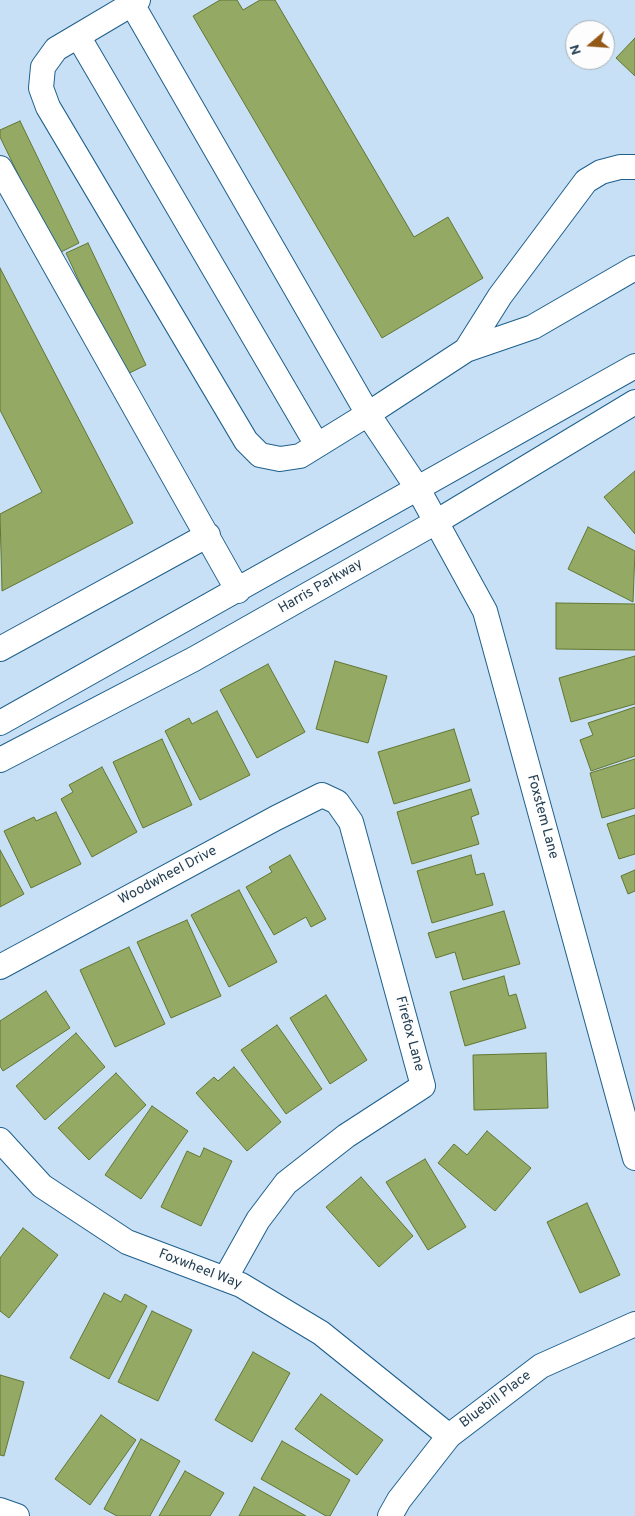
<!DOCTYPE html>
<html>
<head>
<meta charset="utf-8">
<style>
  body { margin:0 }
  #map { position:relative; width:635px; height:1516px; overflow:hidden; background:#c7e0f5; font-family:Overpass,sans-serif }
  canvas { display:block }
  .north { position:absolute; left:565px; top:20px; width:50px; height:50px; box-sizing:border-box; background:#fdfdfd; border:1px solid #a6b1b9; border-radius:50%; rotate:252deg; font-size:14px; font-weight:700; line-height:20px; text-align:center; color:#243f53 }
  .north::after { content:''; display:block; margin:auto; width:18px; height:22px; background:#925815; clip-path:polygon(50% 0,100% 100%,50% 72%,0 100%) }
</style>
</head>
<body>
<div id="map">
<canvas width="635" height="1516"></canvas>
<div class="north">N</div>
</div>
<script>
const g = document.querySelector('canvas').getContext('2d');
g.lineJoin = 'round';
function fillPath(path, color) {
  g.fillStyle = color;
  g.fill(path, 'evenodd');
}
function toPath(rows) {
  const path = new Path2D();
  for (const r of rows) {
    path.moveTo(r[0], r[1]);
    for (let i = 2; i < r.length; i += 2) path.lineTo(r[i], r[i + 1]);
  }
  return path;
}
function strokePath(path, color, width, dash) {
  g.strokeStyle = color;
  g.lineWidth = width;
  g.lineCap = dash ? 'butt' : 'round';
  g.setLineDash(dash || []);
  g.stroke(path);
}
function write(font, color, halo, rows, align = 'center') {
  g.font = font + ' Overpass,sans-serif';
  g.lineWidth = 4;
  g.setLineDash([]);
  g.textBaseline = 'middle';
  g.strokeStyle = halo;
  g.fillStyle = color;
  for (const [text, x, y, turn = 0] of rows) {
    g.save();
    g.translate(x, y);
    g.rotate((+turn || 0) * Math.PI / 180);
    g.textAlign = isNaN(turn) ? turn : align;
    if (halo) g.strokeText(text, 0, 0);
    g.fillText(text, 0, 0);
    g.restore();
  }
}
const building = toPath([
  [220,0,237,0,243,10,260,0,275,0,414,237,448,217,483,278,382,338,193,16,220,0],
  [635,38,635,76,616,58,635,38],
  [20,121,79,243,57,254,0,137,0,130,20,121],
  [88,243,146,365,123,376,66,253,88,243],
  [0,268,133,523,2,591,0,514,42,492,0,410,0,268],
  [635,471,635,534,604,497,635,471],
  [588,527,635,551,633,602,568,569,588,527],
  [556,603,635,604,635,650,556,649,556,603],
  [635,656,635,704,571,722,559,678,635,656],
  [335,661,387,676,368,743,316,729,335,661],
  [268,664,305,732,257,758,220,690,268,664],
  [635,707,635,756,591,771,580,740,593,735,588,723,635,707],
  [217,711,250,775,200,800,165,731,189,718,192,724,217,711],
  [454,729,470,781,394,804,378,752,454,729],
  [162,739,192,805,143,828,113,762,162,739],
  [635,759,635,808,602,818,590,773,635,759],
  [102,767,137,832,92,857,61,799,73,792,69,785,102,767],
  [471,789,479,814,471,817,479,844,412,864,397,812,471,789],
  [56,812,81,864,31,888,4,831,34,817,36,821,56,812],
  [635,815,635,854,619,859,607,824,635,815],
  [0,850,24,894,0,907,0,850],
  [290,855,326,919,311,927,306,917,274,935,246,887,272,872,269,867,290,855],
  [471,855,476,875,484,873,493,905,432,923,417,871,471,855],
  [635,870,635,891,628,894,621,876,635,870],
  [239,890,277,962,229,987,191,915,239,890],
  [504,911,520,964,463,980,455,952,436,958,428,933,504,911],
  [187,920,221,996,171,1018,137,942,187,920],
  [129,947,165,1024,115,1047,80,970,129,947],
  [504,976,509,996,516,994,526,1028,465,1046,450,992,504,976],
  [46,991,70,1028,3,1071,0,1066,0,1021,46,991],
  [326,995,367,1060,330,1084,290,1018,326,995],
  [277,1025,322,1089,286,1114,241,1050,277,1025],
  [76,1033,105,1067,45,1120,16,1086,76,1033],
  [546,1053,548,1108,474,1110,473,1055,546,1053],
  [234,1067,281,1122,247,1151,196,1093,214,1077,218,1081,234,1067],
  [116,1073,146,1105,89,1160,58,1128,116,1073],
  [152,1106,188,1131,141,1199,105,1175,152,1106],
  [487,1131,531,1168,495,1211,438,1163,454,1144,467,1155,487,1131],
  [204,1148,232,1161,201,1226,161,1207,187,1151,200,1157,204,1148],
  [425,1159,466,1227,428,1250,386,1182,425,1159],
  [361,1177,413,1236,379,1267,326,1207,361,1177],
  [587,1203,620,1275,580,1293,547,1222,587,1203],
  [23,1228,58,1255,9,1318,0,1311,0,1258,23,1228],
  [104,1293,121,1302,125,1294,147,1306,109,1379,70,1358,104,1293],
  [152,1311,192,1330,158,1401,118,1382,152,1311],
  [253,1352,290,1373,252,1442,215,1420,253,1352],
  [0,1375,24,1382,4,1456,0,1455,0,1375],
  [321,1394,383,1440,357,1475,295,1429,321,1394],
  [101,1415,136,1440,90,1505,55,1479,101,1415],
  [141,1439,180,1461,150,1516,117,1516,104,1509,141,1439],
  [282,1441,350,1480,330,1516,326,1516,261,1479,282,1441],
  [185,1471,224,1493,210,1516,159,1516,185,1471],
  [254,1487,306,1516,239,1516,254,1487]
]);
const minor = toPath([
  [132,4,368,414,300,456,280,459,260,455,246,441,48,107,41,88,43,67,56,49,78,36,132,4,138,0],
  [78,36,317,445],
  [0,168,238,591],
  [635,268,533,327,466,350,368,414,418,489,485,611,635,1158],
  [466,350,500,296,586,181,601,172,620,167,635,167],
  [0,649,208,535],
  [0,723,635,366],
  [0,760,194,659,436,522,635,402],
  [0,967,276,818,322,795,337,802,351,822,423,1086,346,1136,286,1183,258,1220,225,1279],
  [0,1140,42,1186,127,1242,241,1285,321,1333,449,1436],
  [0,1510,17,1516],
  [390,1516,399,1500,449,1436,541,1366,635,1324]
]);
const streetNames = [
  ["Harris Parkway",321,587,-30],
  ["Foxstem Lane",542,817,75],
  ["Woodwheel Drive",168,876,-28],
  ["Firefox Lane",409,1034,75],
  ["Foxwheel Way",200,1270,21],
  ["Bluebill Place",496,1400,-37]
];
fillPath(building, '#93a964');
strokePath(building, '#627632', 1);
strokePath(minor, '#1e5f8c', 26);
strokePath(minor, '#fff', 24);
write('14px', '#243f53', '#fdfdfd', streetNames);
</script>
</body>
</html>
